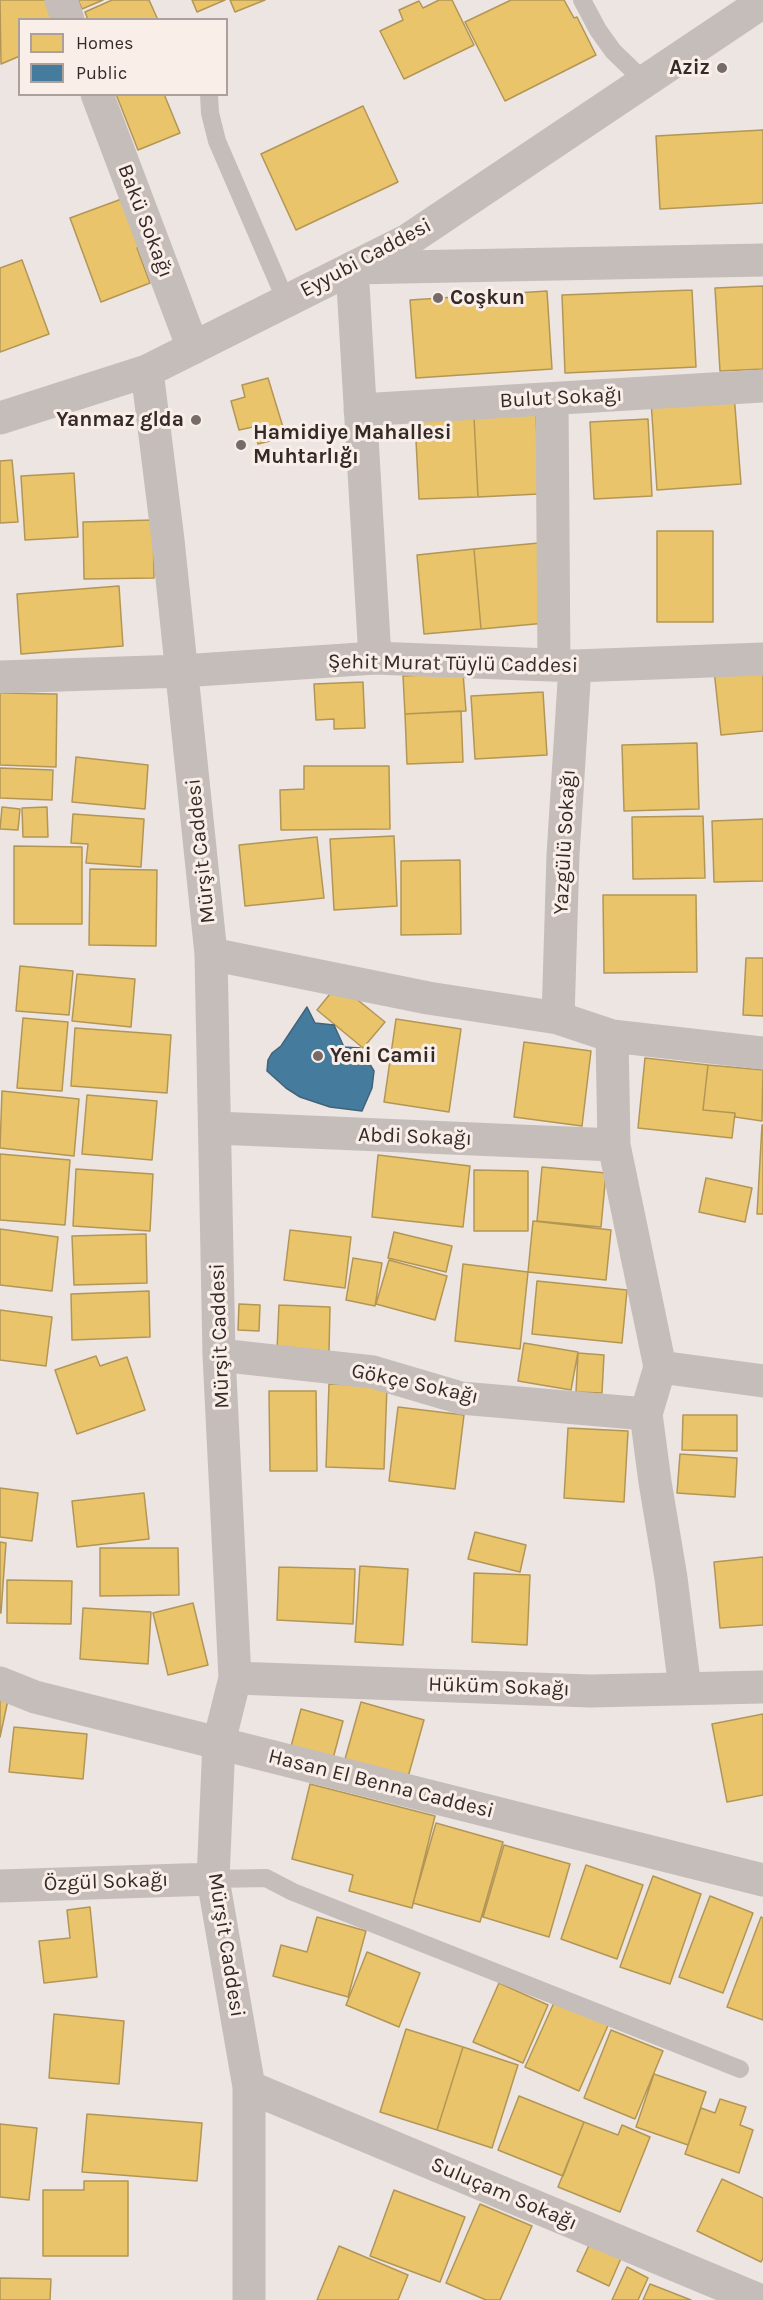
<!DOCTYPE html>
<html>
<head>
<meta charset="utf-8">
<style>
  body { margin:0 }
  #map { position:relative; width:763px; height:2300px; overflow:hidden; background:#ece5e1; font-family:Karla,sans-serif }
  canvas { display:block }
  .legend { position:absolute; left:18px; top:18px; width:210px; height:78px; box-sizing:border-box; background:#f9efe8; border:2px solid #aba09b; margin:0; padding:8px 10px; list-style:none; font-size:18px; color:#362a28 }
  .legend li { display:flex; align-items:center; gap:12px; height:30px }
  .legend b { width:30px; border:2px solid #aba09b }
</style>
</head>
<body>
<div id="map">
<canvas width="763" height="2300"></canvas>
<ul class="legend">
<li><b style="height:16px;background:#e9c46a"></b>Homes</li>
<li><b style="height:16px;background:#457b9d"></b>Public</li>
</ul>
</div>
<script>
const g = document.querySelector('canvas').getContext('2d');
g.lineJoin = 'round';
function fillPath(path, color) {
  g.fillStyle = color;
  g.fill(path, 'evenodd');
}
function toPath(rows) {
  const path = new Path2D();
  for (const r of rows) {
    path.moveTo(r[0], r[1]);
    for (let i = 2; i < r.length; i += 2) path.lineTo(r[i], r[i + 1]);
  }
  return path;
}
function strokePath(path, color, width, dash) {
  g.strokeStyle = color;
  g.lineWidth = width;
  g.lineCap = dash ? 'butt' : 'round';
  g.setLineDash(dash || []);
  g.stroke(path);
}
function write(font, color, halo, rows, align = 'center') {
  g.font = font + ' Karla,sans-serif';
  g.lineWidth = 6;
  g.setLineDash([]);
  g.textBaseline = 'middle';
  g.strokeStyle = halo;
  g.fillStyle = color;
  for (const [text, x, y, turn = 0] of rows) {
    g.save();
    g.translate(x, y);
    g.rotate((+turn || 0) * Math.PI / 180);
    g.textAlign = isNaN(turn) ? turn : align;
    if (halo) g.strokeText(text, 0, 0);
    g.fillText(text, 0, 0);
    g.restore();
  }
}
const homes = toPath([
  [0,0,53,0,61,20,20,20,20,56,1,64,0,0],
  [78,0,103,0,82,9,78,0],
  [112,0,149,0,158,20,88,20,85,12,112,0],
  [192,0,225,0,197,12,192,0],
  [230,0,265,0,235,12,230,0],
  [439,0,452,0,474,45,404,79,380,31,403,20,399,10,419,1,423,8,439,0],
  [511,0,564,0,574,18,577,17,596,55,505,101,465,22,511,0],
  [116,94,164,94,180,133,138,150,116,94],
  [363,106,398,182,296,230,261,154,363,106],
  [763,130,763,203,660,209,656,136,763,130],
  [127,197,144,246,137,248,150,283,101,302,70,218,127,197],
  [22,260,49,334,0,352,0,268,22,260],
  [763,286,763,369,720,371,715,288,763,286],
  [692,290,696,367,565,373,562,295,692,290],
  [547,291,552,369,416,378,410,300,547,291],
  [268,378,286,437,258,444,253,427,239,430,231,401,245,397,242,385,268,378],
  [734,394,741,484,657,490,651,401,734,394],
  [536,415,539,494,478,497,474,417,536,415],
  [474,417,478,497,419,499,415,421,474,417],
  [648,419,652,496,594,499,590,422,648,419],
  [12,460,18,522,0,523,0,461,12,460],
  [74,473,78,537,25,540,21,476,74,473],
  [153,520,154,578,84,579,83,522,153,520],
  [657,531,713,531,713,622,657,622,657,531],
  [539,543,546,623,481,629,474,549,539,543],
  [474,549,481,629,424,634,417,555,474,549],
  [119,586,123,646,21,654,17,594,119,586],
  [763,665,763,731,721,735,714,670,763,665],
  [463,673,466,711,405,714,403,676,463,673],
  [363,682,365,728,334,729,334,719,316,720,314,684,363,682],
  [543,692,547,755,475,759,471,696,543,692],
  [0,693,57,694,56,767,0,765,0,693],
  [461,711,463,762,407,764,405,714,461,711],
  [697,743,699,809,624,811,622,745,697,743],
  [76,757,148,765,145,809,72,802,76,757],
  [304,766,389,766,390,829,281,830,280,790,304,789,304,766],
  [0,768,53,770,52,800,0,798,0,768],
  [2,807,20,809,18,830,0,829,2,807],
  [47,807,48,837,23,837,22,808,47,807],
  [73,814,144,819,141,867,86,863,88,844,71,843,73,814],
  [703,816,705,878,633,879,632,817,703,816],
  [763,819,763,881,714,882,712,821,763,819],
  [394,836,397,906,334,910,330,839,394,836],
  [317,837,324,898,245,906,239,845,317,837],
  [14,846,82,847,82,924,14,924,14,846],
  [460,860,461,934,401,935,401,861,460,860],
  [90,869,157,870,156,946,89,945,90,869],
  [603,895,696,895,697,972,604,973,603,895],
  [746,958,763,958,763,1016,743,1015,746,958],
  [20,966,73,971,69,1015,16,1011,20,966],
  [77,974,135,979,131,1027,72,1021,77,974],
  [338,984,385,1022,363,1048,317,1010,338,984],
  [23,1018,68,1022,62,1091,17,1088,23,1018],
  [396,1019,461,1029,449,1112,384,1102,396,1019],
  [75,1028,171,1035,167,1093,71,1086,75,1028],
  [524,1042,591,1051,582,1126,514,1117,524,1042],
  [645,1058,708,1065,703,1110,735,1113,732,1138,638,1128,645,1058],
  [708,1065,763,1070,762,1121,735,1117,735,1113,703,1110,708,1065],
  [2,1091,79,1099,74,1156,0,1148,2,1091],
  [87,1095,157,1101,152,1160,82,1154,87,1095],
  [762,1125,763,1125,763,1214,757,1214,762,1125],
  [0,1154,70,1160,65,1225,0,1220,0,1154],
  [378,1155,470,1166,463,1227,372,1217,378,1155],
  [542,1167,606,1173,601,1227,537,1221,542,1167],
  [76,1169,153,1174,150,1231,73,1226,76,1169],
  [474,1170,528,1171,528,1231,474,1231,474,1170],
  [706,1178,752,1188,745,1222,699,1212,706,1178],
  [533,1221,611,1230,606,1280,528,1272,533,1221],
  [0,1229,58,1237,52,1291,0,1285,0,1229],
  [290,1230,351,1237,345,1288,284,1280,290,1230],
  [394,1232,452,1246,446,1272,388,1258,394,1232],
  [146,1234,147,1283,74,1285,72,1236,146,1234],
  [353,1258,382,1263,375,1306,346,1300,353,1258],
  [389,1260,447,1276,435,1320,376,1304,389,1260],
  [463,1264,528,1272,520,1349,455,1341,463,1264],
  [537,1281,627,1290,622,1343,532,1334,537,1281],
  [149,1291,150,1337,72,1340,71,1294,149,1291],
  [239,1304,260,1305,259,1331,238,1330,239,1304],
  [279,1305,330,1307,329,1352,277,1350,279,1305],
  [0,1310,52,1317,46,1366,0,1360,0,1310],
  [524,1343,578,1352,571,1390,518,1381,524,1343],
  [578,1353,604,1355,602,1393,576,1392,578,1353],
  [96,1356,100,1366,127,1357,145,1410,77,1434,55,1370,96,1356],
  [329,1384,387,1386,384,1469,326,1467,329,1384],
  [269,1391,316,1391,317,1471,270,1471,269,1391],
  [398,1407,464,1415,455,1489,389,1481,398,1407],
  [683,1415,737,1415,737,1451,682,1450,683,1415],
  [568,1428,628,1431,624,1502,564,1498,568,1428],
  [680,1454,737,1458,735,1497,677,1493,680,1454],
  [0,1488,38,1493,32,1541,0,1537,0,1488],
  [144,1493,149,1539,77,1547,72,1501,144,1493],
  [475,1532,526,1545,520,1572,468,1559,475,1532],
  [0,1542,6,1543,1,1613,0,1613,0,1542],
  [100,1548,178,1548,179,1595,100,1596,100,1548],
  [763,1557,763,1625,720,1628,714,1562,763,1557],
  [360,1566,408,1569,403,1645,355,1642,360,1566],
  [279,1567,355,1569,353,1624,277,1620,279,1567],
  [474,1573,530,1575,527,1645,472,1642,474,1573],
  [7,1580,72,1581,71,1624,7,1623,7,1580],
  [193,1603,208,1665,168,1675,153,1613,193,1603],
  [83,1608,151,1612,148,1664,80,1659,83,1608],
  [0,1699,8,1700,0,1737,0,1699],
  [361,1702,424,1720,408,1777,345,1759,361,1702],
  [301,1709,343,1721,331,1766,289,1754,301,1709],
  [763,1714,763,1795,727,1802,712,1724,763,1714],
  [14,1727,87,1734,83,1779,9,1772,14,1727],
  [310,1784,435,1816,412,1908,349,1891,353,1875,292,1859,310,1784],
  [436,1823,503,1842,480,1922,413,1903,436,1823],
  [504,1845,570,1864,549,1937,483,1917,504,1845],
  [586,1865,643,1885,617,1959,561,1939,586,1865],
  [653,1876,701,1894,670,1984,620,1967,653,1876],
  [710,1896,753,1913,723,1993,679,1977,710,1896],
  [90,1907,97,1977,44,1983,39,1941,70,1938,67,1910,90,1907],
  [317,1917,366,1931,348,1997,273,1976,281,1945,307,1952,317,1917],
  [761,1917,763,1918,763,2020,727,2007,761,1917],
  [367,1952,420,1973,399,2027,346,2005,367,1952],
  [499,1983,548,2005,523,2063,473,2042,499,1983],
  [557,1996,610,2021,579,2091,525,2067,557,1996],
  [54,2014,124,2021,119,2084,49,2078,54,2014],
  [406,2029,463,2047,437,2130,380,2112,406,2029],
  [611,2030,663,2051,635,2119,584,2098,611,2030],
  [463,2047,518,2065,492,2148,437,2130,463,2047],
  [654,2074,706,2092,688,2145,636,2127,654,2074],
  [519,2096,584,2122,563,2176,498,2150,519,2096],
  [720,2099,746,2107,740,2125,753,2130,739,2173,685,2154,701,2108,715,2113,720,2099],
  [87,2114,202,2123,197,2181,82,2172,87,2114],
  [584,2122,618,2135,622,2125,650,2137,620,2212,558,2187,584,2122],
  [0,2124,37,2128,29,2200,0,2197,0,2124],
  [722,2179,763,2198,763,2258,761,2262,697,2231,722,2179],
  [84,2181,128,2181,128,2256,43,2256,43,2190,84,2190,84,2181],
  [394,2190,465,2217,440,2282,370,2256,394,2190],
  [480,2204,532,2226,500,2300,486,2300,446,2283,480,2204],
  [591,2241,622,2256,609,2286,577,2271,591,2241],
  [339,2246,408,2275,398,2300,317,2300,339,2246],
  [627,2267,648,2278,638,2300,612,2300,627,2267],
  [0,2278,51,2279,50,2300,0,2300,0,2278],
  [650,2284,691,2300,643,2300,650,2284]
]);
const public = toPath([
  [307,1007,315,1023,334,1025,344,1047,360,1048,374,1071,372,1088,362,1111,330,1107,300,1097,286,1088,267,1071,268,1060,272,1053,281,1046,307,1007]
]);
const service = toPath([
  [582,0,598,30,613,51,644,81],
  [209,94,210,113,217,141,286,301],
  [213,1879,266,1878,293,1892,740,2069]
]);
const minor = toPath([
  [61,0,68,20],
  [97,94,193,348],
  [147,371,168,540,211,954,219,1355,235,1678,219,1742,213,1879,249,2087,249,2300],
  [552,399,554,665],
  [360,410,763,386],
  [375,658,352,268,763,260],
  [0,677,182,671,375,658,575,666,763,659],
  [211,954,428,998,558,1018,612,1036,763,1053],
  [558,1018,563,855,575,666],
  [612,1036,614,1145,660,1367,646,1414,655,1482,671,1578,685,1689],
  [216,1128,614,1145],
  [219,1355,373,1372,461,1398,646,1414],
  [660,1367,763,1381],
  [235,1678,590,1691,763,1687],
  [0,1886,213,1879],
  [249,2087,759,2300]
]);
const tertiary = toPath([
  [0,418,147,371,408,240,763,2],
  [0,1683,35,1697,763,1880]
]);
const markers = [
  [722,68,6,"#766b69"],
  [438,298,6,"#766b69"],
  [196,420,6,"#766b69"],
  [241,445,6,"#766b69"],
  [318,1056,6,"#766b69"]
];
const poiNames = [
  ["Aziz",710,68,"right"],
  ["Coşkun",450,298],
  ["Yanmaz glda",184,420,"right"],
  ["Hamidiye Mahallesi",253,433],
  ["Muhtarlığı",253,457],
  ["Yeni Camii",330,1056]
];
const streetNames = [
  ["Bakü Sokağı",145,221,69],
  ["Eyyubi Caddesi",366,258,-28],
  ["Bulut Sokağı",561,398,-3],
  ["Şehit Murat Tüylü Caddesi",453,664,1],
  ["Yazgülü Sokağı",565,842,-87],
  ["Mürşit Caddesi",201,851,-96],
  ["Abdi Sokağı",415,1137,2],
  ["Mürşit Caddesi",220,1336,-92],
  ["Gökçe Sokağı",415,1384,12],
  ["Hüküm Sokağı",499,1687,2],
  ["Hasan El Benna Caddesi",381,1784,14],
  ["Özgül Sokağı",106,1882,-2],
  ["Mürşit Caddesi",226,1945,81],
  ["Suluçam Sokağı",504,2194,23]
];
fillPath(homes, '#e9c46a');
strokePath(homes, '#b39656', 1.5);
fillPath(public, '#457b9d');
strokePath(public, '#40637a', 1.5);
strokePath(service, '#c5bdba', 18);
strokePath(minor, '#c5bdba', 33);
strokePath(tertiary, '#c5bdba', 33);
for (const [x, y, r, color] of markers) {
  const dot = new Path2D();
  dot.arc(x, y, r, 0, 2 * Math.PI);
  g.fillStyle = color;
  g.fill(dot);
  strokePath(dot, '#f9efe8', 2);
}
write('bold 21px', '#362a28', '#f9efe8', poiNames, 'left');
write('21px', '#362a28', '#f9efe8', streetNames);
</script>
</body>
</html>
